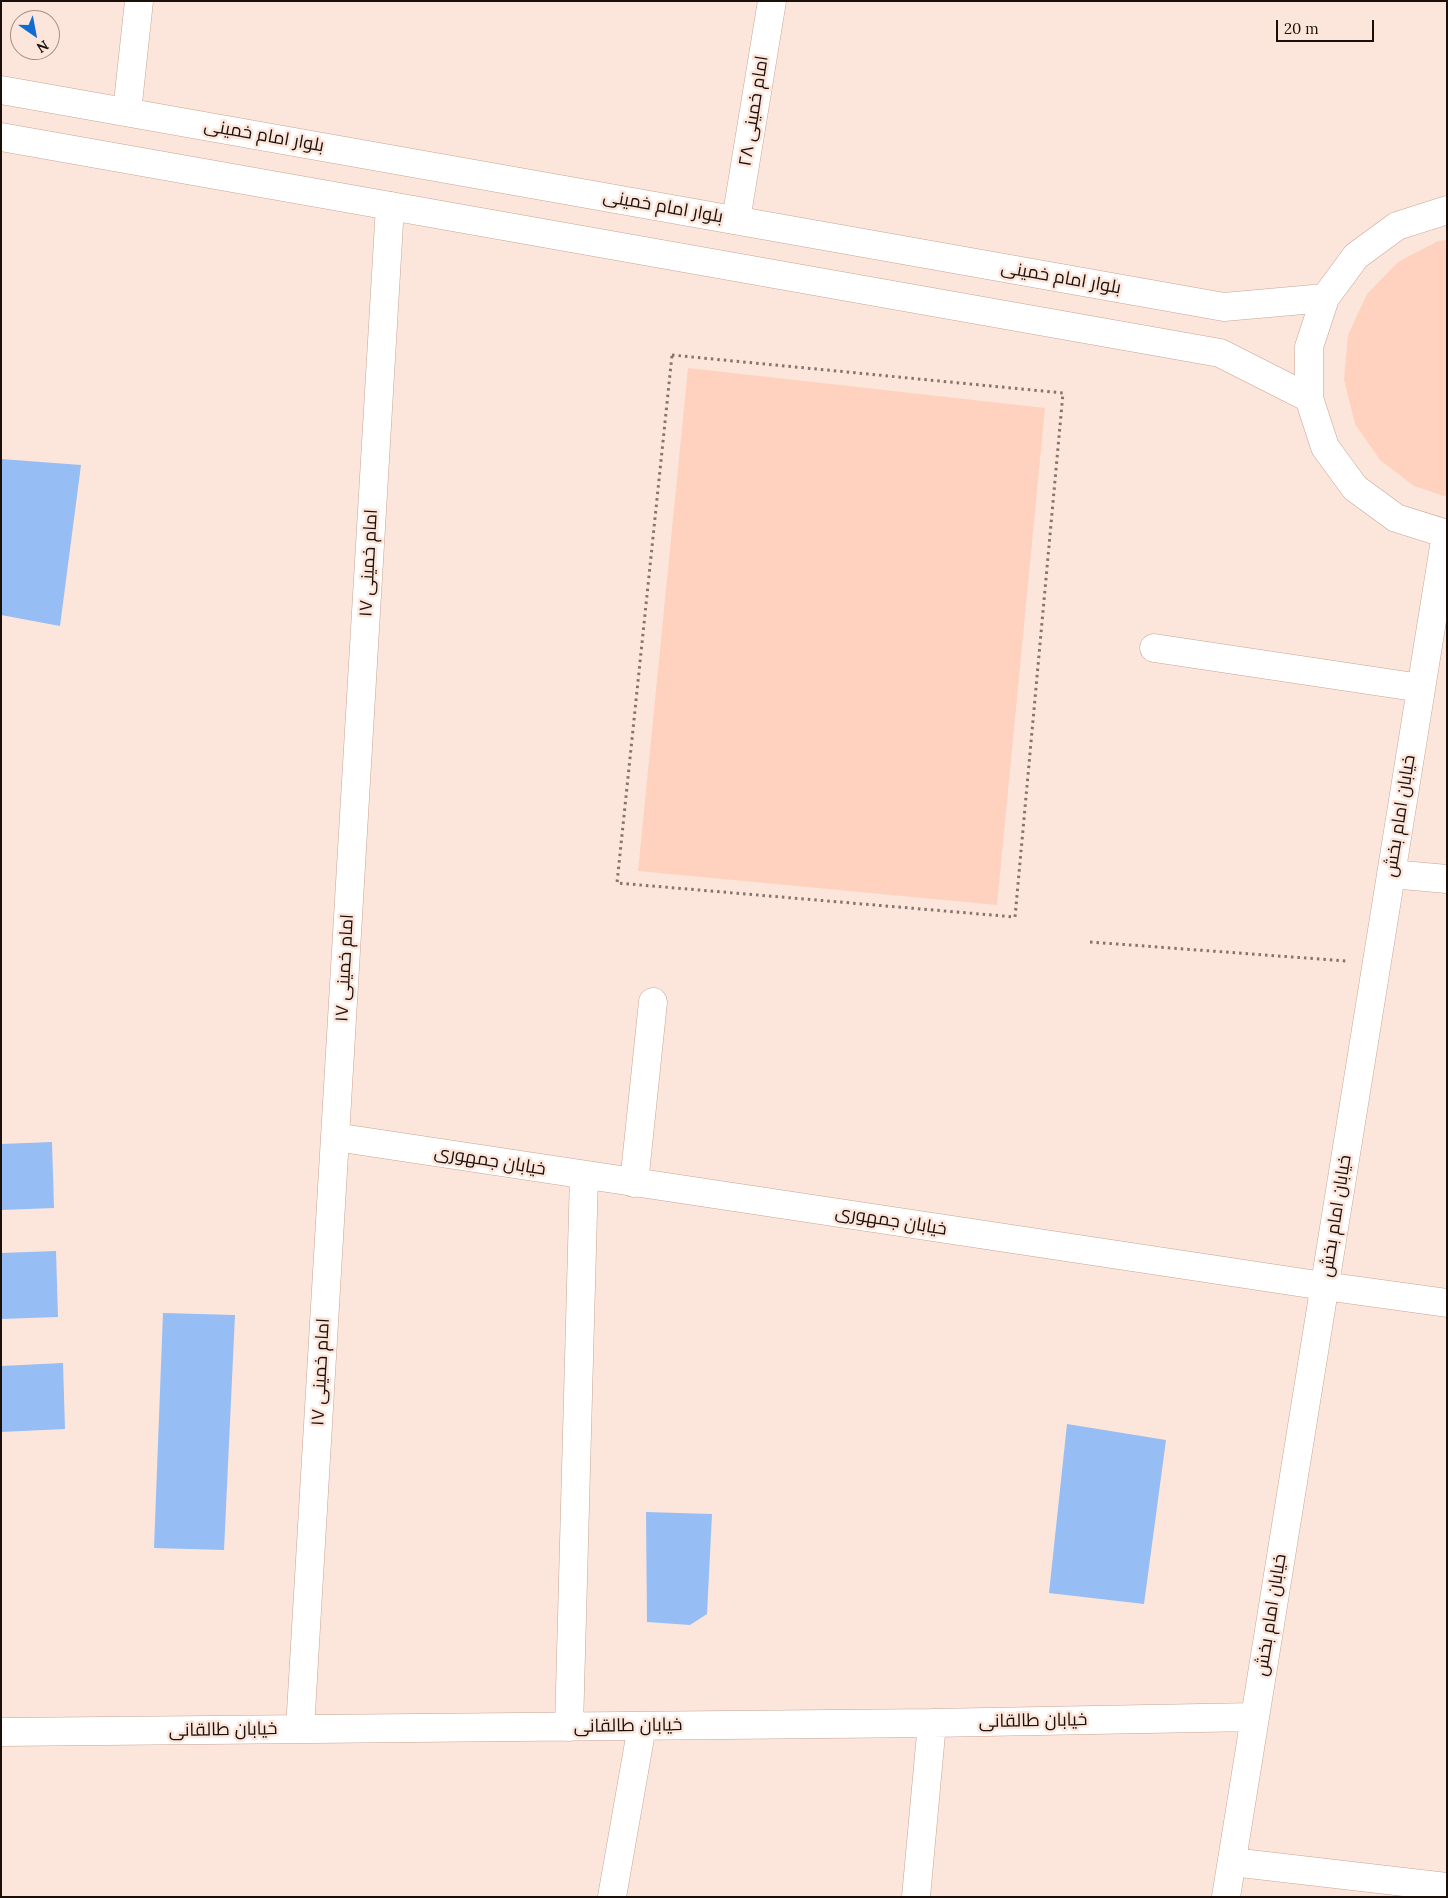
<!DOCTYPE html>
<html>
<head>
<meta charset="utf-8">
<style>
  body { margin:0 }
  #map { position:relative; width:1448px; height:1898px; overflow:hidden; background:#fce6db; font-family:Lora,serif }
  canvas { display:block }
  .frame { position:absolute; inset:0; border:2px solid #1b0f09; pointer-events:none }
  .north { position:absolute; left:10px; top:10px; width:50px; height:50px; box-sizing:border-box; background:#fce6db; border:1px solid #a29087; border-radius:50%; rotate:147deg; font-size:14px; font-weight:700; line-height:20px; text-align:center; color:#1b0f09 }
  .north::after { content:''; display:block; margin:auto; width:18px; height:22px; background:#106cd5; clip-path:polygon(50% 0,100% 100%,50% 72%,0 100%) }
  .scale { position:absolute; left:1276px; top:20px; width:98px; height:22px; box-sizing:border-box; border:2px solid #1b0f09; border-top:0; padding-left:6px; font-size:15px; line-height:18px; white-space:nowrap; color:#1b0f09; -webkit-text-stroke:4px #fce6db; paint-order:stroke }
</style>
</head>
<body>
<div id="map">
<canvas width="1448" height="1898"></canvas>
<div class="frame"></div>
<div class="north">N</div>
<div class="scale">20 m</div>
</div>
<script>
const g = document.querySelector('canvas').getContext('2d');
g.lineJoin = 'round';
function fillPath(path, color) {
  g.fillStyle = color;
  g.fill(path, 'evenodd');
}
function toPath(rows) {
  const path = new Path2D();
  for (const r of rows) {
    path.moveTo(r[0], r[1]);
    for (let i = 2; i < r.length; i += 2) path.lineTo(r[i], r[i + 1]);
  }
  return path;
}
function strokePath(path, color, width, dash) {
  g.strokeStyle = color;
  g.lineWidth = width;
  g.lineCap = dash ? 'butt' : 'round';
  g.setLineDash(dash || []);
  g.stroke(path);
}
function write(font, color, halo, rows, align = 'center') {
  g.font = font + ' Lora,Cairo,serif';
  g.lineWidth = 5;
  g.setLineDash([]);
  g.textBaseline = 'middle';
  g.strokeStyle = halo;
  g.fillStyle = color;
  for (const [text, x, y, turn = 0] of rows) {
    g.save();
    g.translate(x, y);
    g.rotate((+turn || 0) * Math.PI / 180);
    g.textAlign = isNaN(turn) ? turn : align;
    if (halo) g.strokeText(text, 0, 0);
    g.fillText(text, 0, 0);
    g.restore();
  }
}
const green = toPath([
  [1447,240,1447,497,1414,486,1380,460,1355,424,1344,380,1348,335,1367,294,1398,262,1438,241],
  [688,368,1045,408,997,905,638,871]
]);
const building = toPath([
  [1,459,81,465,60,626,1,615],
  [52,1142,54,1208,1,1210,1,1144],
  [56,1251,58,1317,1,1319,1,1253],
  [163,1313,235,1315,224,1550,154,1548],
  [63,1363,65,1429,1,1432,1,1366],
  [1067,1424,1166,1440,1144,1604,1049,1593],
  [646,1512,712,1514,707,1614,690,1625,647,1622]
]);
const path = toPath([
  [672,355,1063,393,1015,917,617,883,672,355],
  [1090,942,1346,961]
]);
const minor = toPath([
  [127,112,139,1],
  [736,220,772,1],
  [1154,648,1421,688],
  [1391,874,1447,879],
  [335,1137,1324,1286,1447,1303],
  [634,1183,653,1002],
  [569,1727,584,1175],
  [300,1729,390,206],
  [1,1732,932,1723,1255,1717],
  [1232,1862,1447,1887],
  [612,1897,642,1726],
  [916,1897,932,1723],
  [1226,1897,1446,534]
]);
const major = toPath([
  [1,90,1224,307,1325,298],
  [1,137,1220,353,1309,398],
  [1447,210,1397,226,1356,256,1325,298,1309,347,1309,398,1325,447,1355,488,1396,518,1447,534]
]);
const streetNames = [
  ["امام خمینی ۲۸",754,111,-81],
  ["بلوار امام خمینی",264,136,10],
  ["بلوار امام خمینی",663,207,10],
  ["بلوار امام خمینی",1061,278,10],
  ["امام خمینی ۱۷",369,563,-87],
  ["خیابان امام بخش",1400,816,-81],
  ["امام خمینی ۱۷",345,968,-87],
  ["خیابان جمهوری",490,1161,9],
  ["خیابان امام بخش",1336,1216,-81],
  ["خیابان جمهوری",891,1221,9],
  ["امام خمینی ۱۷",321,1372,-87],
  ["خیابان امام بخش",1271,1615,-81],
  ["خیابان طالقانی",1033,1721,-1],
  ["خیابان طالقانی",628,1726,-1],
  ["خیابان طالقانی",223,1730,-1]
];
fillPath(green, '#fed2be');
fillPath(building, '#96bdf4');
strokePath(minor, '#c7a494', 29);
strokePath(major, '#c7a494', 29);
strokePath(path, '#85746c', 3, [2.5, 4]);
strokePath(minor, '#fff', 28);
strokePath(major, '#fff', 28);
write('18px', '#1b0f09', '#fce6db', streetNames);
</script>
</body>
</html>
